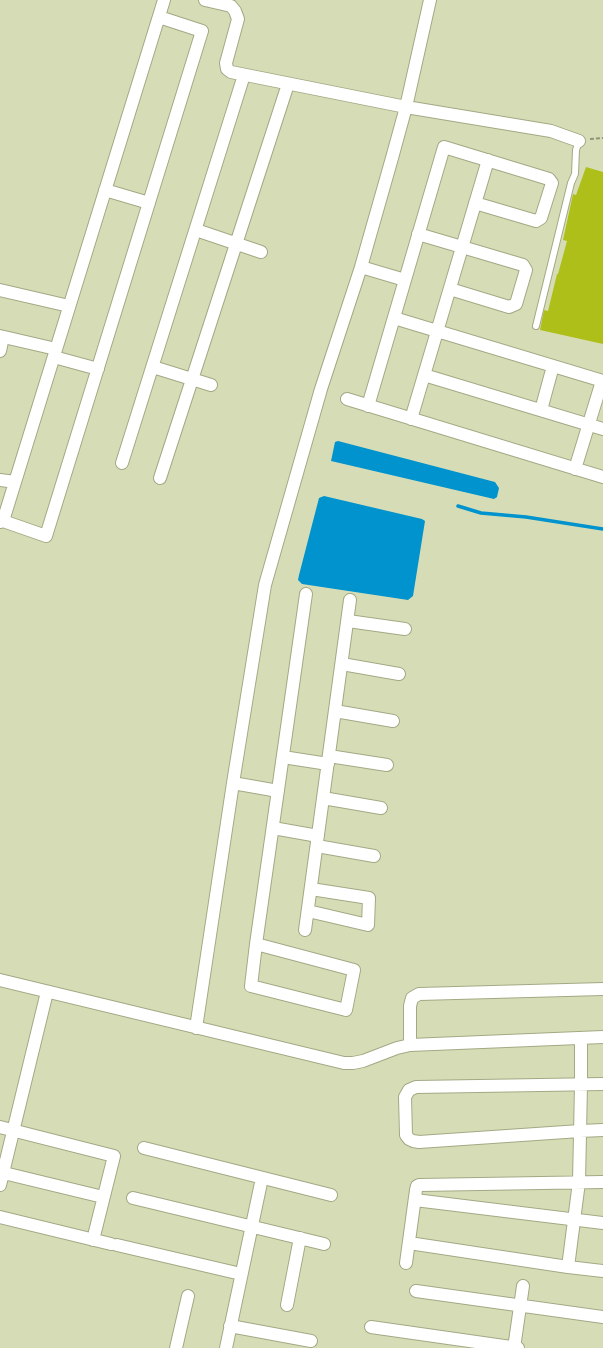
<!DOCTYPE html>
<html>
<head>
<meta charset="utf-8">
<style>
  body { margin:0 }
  canvas { display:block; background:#d6ddb6 }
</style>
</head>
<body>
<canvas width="603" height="1348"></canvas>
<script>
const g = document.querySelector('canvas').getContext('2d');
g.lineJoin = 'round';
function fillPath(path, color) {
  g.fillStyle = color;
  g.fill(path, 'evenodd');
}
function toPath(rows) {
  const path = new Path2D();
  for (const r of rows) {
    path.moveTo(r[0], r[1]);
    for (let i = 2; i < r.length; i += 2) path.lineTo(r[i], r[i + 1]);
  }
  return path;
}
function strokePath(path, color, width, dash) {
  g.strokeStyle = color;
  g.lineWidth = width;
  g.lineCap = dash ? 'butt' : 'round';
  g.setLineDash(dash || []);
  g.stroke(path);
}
const water = toPath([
  [338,441,495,482,499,488,497,497,494,499,331,461,335,442],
  [324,496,422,519,425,521,413,596,408,600,302,584,298,580,299,575,319,498]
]);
const stream = toPath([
  [458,506,481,513,526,517,603,529]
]);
const building = toPath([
  [586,167,603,172,603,344,540,330,544,310,548,311,557,274,558,274,567,241,563,240,573,194,576,195]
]);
const path = toPath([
  [590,139,603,138]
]);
const service = toPath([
  [536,326,571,183,575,174,576,150,579,141]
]);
const minor = toPath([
  [205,0,231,6,235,11,238,19,226,63,227,69,231,72,406,107,551,131,579,141],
  [105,190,149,203],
  [196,230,261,252],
  [418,234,523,265,526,270,516,304,509,307,450,289],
  [361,267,405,280],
  [0,290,69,306],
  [394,318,603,381],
  [0,336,56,349],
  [0,351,3,337],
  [54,357,98,369],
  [153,367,211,385],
  [424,375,603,429],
  [347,399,603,477],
  [368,406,444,147,549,179,552,183,541,218,536,221,475,203],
  [541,410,553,366],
  [411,419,488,160],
  [122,463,244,75],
  [575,469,602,381],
  [160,478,288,84],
  [0,480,15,482],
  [3,521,46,536,202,31,159,17],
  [0,522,3,521,164,0],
  [348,621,405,629],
  [342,664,399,674],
  [335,711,393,721],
  [329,756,387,765],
  [283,757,328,764],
  [233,783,278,791],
  [323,798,381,808],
  [273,828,318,836],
  [317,846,374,856],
  [308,911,368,925,369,898,311,889],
  [305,930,350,600],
  [256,944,354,970,346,1010,251,986,256,944,306,594],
  [0,980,344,1063,353,1063,363,1061,397,1048,410,1045,603,1037],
  [196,1028,233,783,265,585,321,389,361,267,392,158,406,107,430,0],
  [410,1045,410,1006,412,998,419,994,603,989],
  [603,1084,416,1087,409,1090,405,1097,406,1135,409,1139,413,1141,419,1142,580,1131,603,1130],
  [0,1127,114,1156,93,1240],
  [144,1148,331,1195],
  [0,1172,103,1197],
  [0,1185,47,992],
  [133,1198,324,1244],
  [415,1200,603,1223],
  [0,1217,111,1244],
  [409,1243,568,1267,603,1271],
  [117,1245,241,1274],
  [406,1263,416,1190,417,1186,419,1185,603,1182],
  [568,1267,579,1182,581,1085,581,1038],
  [416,1291,603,1317],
  [287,1305,300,1238],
  [230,1326,311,1341],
  [371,1327,518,1348],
  [176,1348,188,1296],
  [226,1348,262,1178],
  [514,1348,523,1286]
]);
fillPath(water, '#0093ce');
strokePath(stream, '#0093ce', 3.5);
fillPath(building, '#aebf1a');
strokePath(service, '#a3a984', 8);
strokePath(minor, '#a3a984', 14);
strokePath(path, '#909577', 2, [4, 2]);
strokePath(service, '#fff', 6);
strokePath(minor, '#fff', 12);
</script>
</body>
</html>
